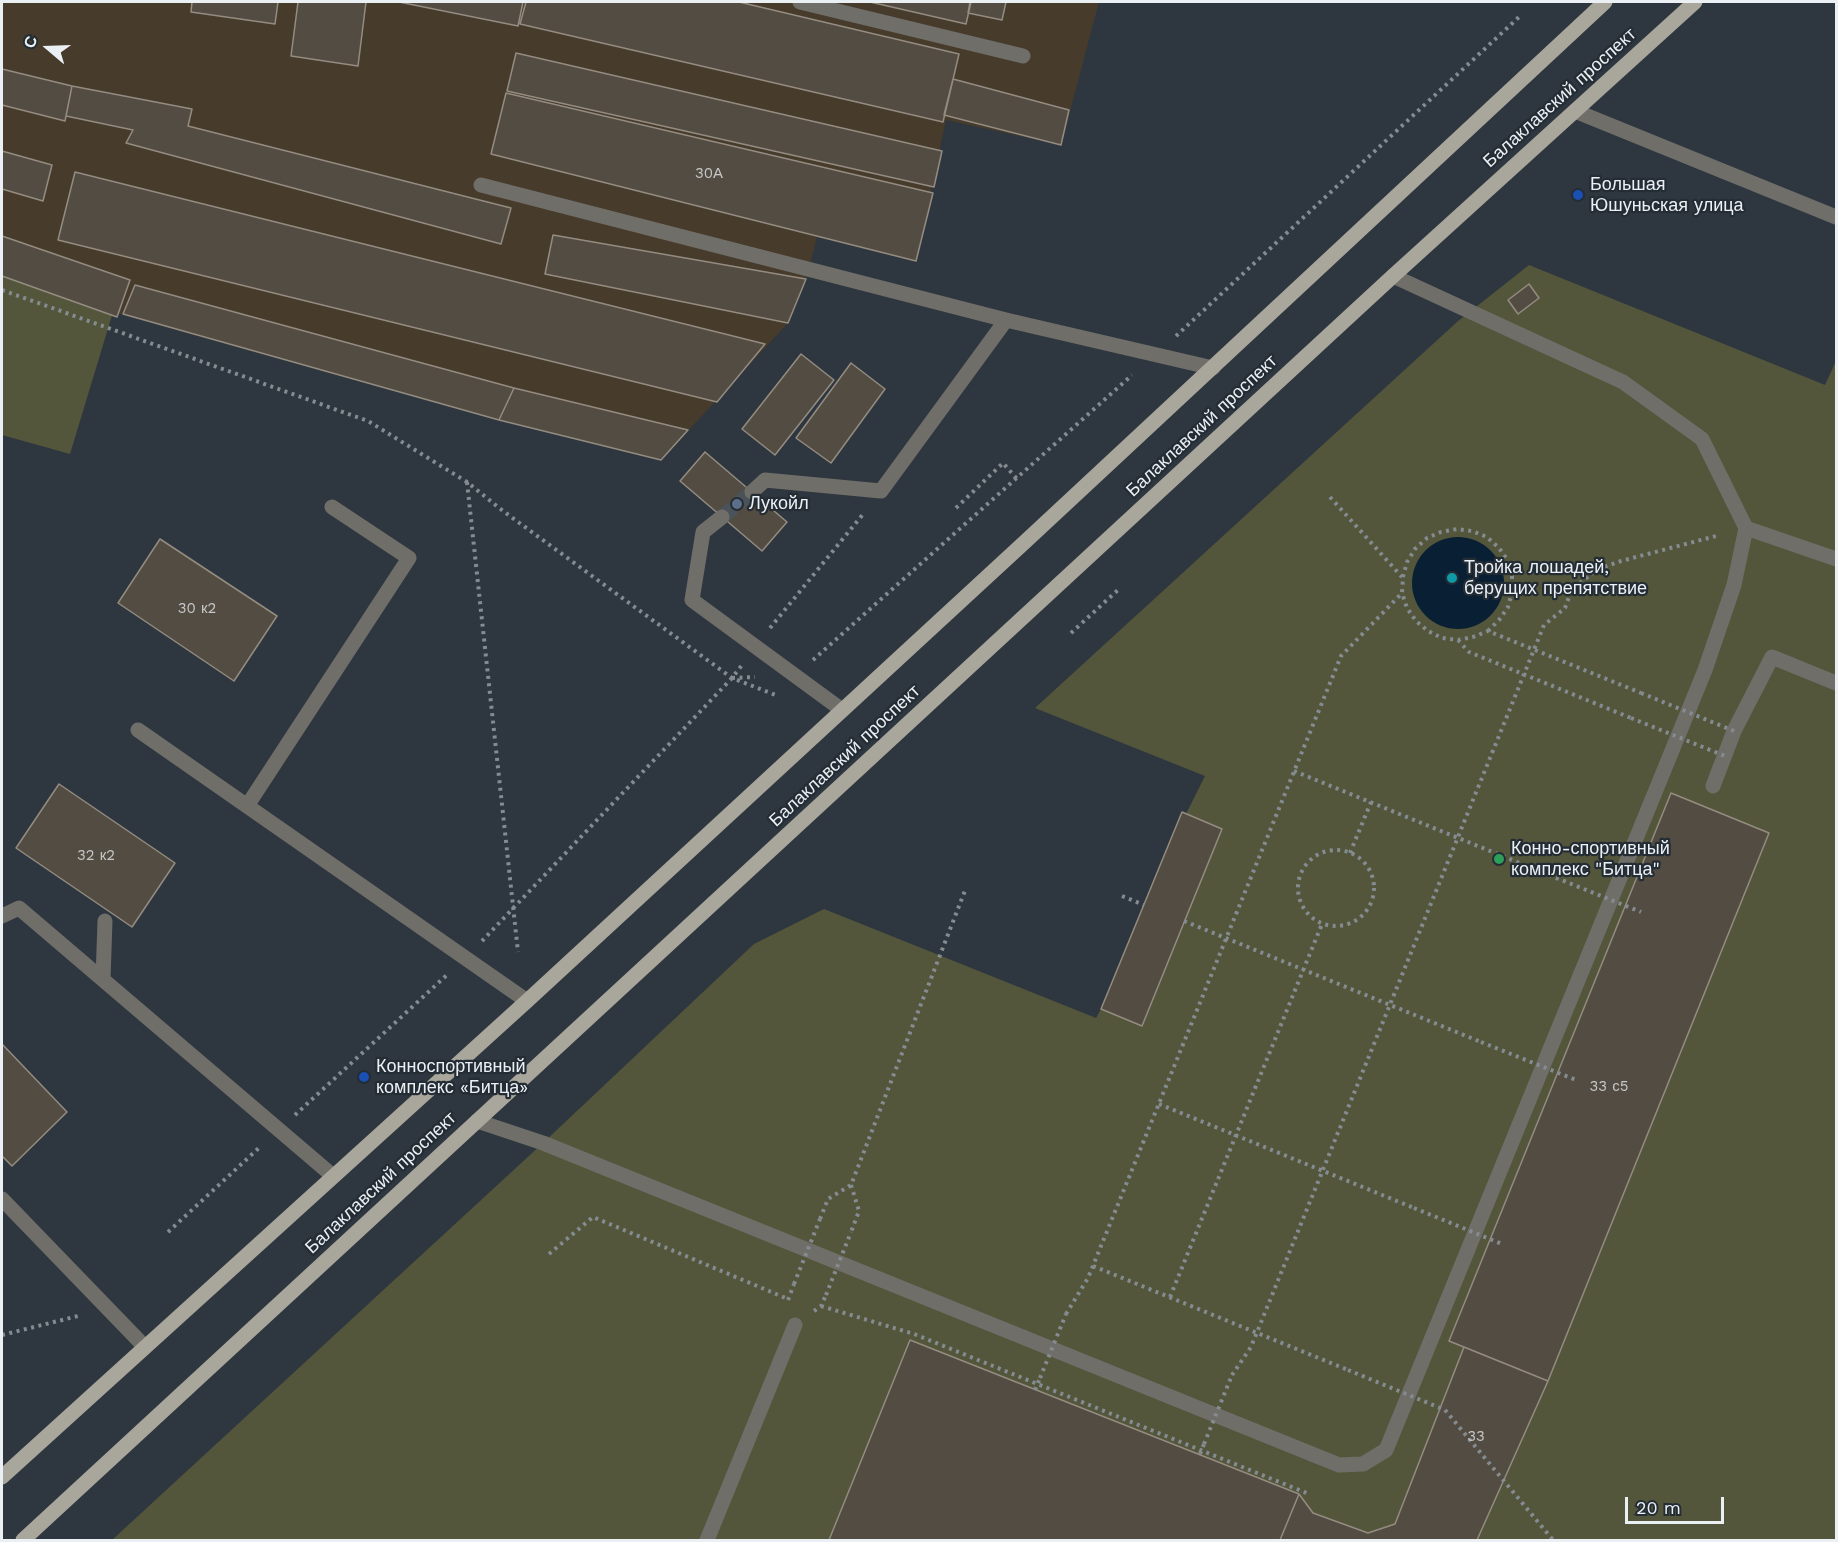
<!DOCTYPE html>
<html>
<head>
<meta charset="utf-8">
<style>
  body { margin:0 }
  #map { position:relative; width:1838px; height:1542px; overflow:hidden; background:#2e373f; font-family:"Work Sans",sans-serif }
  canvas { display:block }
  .frame { position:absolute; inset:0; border:3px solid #ebf0f5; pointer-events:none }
  .north { position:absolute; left:18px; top:18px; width:60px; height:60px; -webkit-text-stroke:4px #242d34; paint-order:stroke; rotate:289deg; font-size:16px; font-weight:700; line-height:24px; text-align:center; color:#ebf0f5 }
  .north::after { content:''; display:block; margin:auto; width:21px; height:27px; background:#ebf0f5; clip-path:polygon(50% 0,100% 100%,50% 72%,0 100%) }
  .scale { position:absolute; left:1625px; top:1497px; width:99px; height:27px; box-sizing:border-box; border:3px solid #ebf0f5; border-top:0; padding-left:8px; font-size:18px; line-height:21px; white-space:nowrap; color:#ebf0f5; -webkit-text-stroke:4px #242d34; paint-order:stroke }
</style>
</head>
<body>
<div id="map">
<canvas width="1838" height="1542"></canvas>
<div class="frame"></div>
<div class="north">С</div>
<div class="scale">20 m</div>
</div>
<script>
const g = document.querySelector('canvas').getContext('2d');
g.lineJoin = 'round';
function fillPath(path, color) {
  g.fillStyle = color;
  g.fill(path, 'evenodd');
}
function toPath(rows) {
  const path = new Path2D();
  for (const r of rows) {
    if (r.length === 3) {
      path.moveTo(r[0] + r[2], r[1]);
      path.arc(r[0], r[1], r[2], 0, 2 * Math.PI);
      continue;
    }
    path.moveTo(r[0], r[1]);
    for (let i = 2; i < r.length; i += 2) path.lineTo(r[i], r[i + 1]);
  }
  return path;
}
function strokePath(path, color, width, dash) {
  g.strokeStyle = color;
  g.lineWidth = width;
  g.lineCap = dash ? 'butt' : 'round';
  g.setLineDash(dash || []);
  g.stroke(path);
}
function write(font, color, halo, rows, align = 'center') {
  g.font = font + ' "Work Sans",sans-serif';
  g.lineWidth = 4.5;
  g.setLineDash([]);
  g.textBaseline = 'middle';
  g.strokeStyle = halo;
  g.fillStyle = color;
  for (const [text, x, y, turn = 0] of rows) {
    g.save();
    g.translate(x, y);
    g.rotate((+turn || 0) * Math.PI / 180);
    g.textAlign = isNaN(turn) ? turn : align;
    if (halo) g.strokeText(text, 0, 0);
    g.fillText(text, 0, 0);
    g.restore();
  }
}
const industrial = toPath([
  [2,2,1099,2,1061,145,946,120,916,261,817,237,806,279,788,323,661,460,498,420,113,312,2,273]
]);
const green = toPath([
  [1529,265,1825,385,1836,361,1836,1540,112,1540,543,1143,754,944,824,909,1096,1018,1101,1009,1182,812,1186,814,1205,776,1035,708,1457,322],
  [2,273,113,312,70,454,2,435]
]);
const water = toPath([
  [1458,583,46]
]);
const building = toPath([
  [192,2,278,2,275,24,191,12,192,2],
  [298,2,366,2,358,66,291,56,298,2],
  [399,2,523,2,518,26,399,2],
  [526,2,739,2,959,54,943,122,520,24,526,2],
  [870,2,971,2,966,24,870,2],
  [970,2,1006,2,1002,20,968,13,970,2],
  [516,53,942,151,934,187,507,91,516,53],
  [2,69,72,86,65,121,2,105,2,69],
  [953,79,1069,110,1061,145,944,115,953,79],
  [72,86,192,109,188,126,511,208,501,244,126,143,133,130,66,116,72,86],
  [506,93,933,193,916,261,491,154,506,93],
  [2,151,52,165,43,201,2,189,2,151],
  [75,172,765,344,717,402,58,240,75,172],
  [553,235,806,279,788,323,545,274,553,235],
  [2,236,130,280,117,317,2,276,2,236],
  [1529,284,1539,298,1518,314,1508,300,1529,284],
  [135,285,514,388,499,420,123,314,135,285],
  [801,354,834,380,775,455,742,429,801,354],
  [851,363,885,389,831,463,796,438,851,363],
  [514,388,688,430,661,460,499,420,514,388],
  [705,452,787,522,762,551,680,481,705,452],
  [160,539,277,616,234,681,118,603,160,539],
  [59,784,175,863,132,927,16,848,59,784],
  [1671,793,1769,833,1548,1381,1449,1341,1671,793],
  [1182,812,1222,829,1142,1026,1101,1009,1182,812],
  [2,1044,67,1112,12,1166,2,1156,2,1044],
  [910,1340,1299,1494,1280,1540,829,1540,910,1340],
  [1464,1347,1548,1381,1477,1540,1280,1540,1299,1494,1313,1513,1368,1533,1395,1524,1464,1347]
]);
const minorTunnel = toPath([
  [722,517,752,492]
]);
const path = toPath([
  [2,290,368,421,467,482,503,511,732,678,778,696],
  [1176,336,1519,17],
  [467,482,518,952],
  [1330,497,1402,577],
  [956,508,1003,463,1017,479],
  [770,628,864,513],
  [1488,631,1499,620,1508,607,1512,592,1512,576,1508,561,1499,548,1487,537,1472,531,1457,529,1441,532,1427,538,1415,549,1407,562,1403,577,1402,593,1407,608,1416,621,1428,631,1442,638,1458,640,1473,637,1488,631,1641,693],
  [1071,633,1119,589],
  [1458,640,1469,652,1631,718],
  [813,660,1132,375],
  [732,678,755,677],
  [1294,771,1549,875],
  [1336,888,38],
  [1350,853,1371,802],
  [1122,896,1144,905],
  [1184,921,1481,1042],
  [482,941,732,678,742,665],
  [1159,1104,1414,1208],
  [295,1115,449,973],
  [851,1185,859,1211,851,1232],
  [820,1219,828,1199,851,1185,966,888],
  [168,1232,261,1146],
  [549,1254,593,1217,788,1299],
  [1093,1266,1348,1370],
  [1170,1297,1322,924],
  [788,1300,794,1284],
  [821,1306,914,1334,1309,1494],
  [814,1311,821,1306,826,1295],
  [1066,1314,1088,1278,1341,656,1402,593],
  [2,1335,78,1316],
  [1232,1375,1251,1347,1544,625,1565,608,1572,589,1598,569,1621,561,1720,535],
  [1035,1390,1040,1378],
  [1445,1410,1553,1540],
  [1200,1454,1204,1444]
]);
const minor = toPath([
  [800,2,1023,56],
  [1575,111,1836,217],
  [481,185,1006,320,1213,368],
  [752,492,765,480,881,491,1006,320],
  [722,517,703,532,692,600,842,710],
  [1746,528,1836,559],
  [138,730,527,1001],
  [1713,786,1734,731,1772,657,1836,683],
  [247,806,409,558,332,507],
  [2,916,19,908,333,1176],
  [103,979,105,921],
  [477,1121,543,1143,1339,1465,1363,1464,1386,1450,1705,670,1734,585,1746,528,1702,439,1623,382,1393,276],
  [2,1199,145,1347],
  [707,1540,795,1325]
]);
const major = toPath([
  [2,1477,527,1001,1027,540,1605,2],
  [23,1540,1393,276,1695,2]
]);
const pathBridge = toPath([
  [1641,693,1734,731],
  [1631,718,1725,756],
  [1549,875,1641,912],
  [1481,1042,1576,1080],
  [1414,1208,1502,1244],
  [794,1284,820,1219],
  [826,1295,851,1232],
  [1348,1370,1445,1410],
  [1040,1378,1066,1314],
  [1204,1444,1232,1375]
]);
const markers = [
  [1578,195,6,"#1a4fb4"],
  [737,504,6,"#5c6f8a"],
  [1452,578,6,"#0f9aa8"],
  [1499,859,6,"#2e9e5b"],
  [364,1077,6,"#1a4fb4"]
];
const numberNames = [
  ["30А",709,174],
  ["30 к2",197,609],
  ["32 к2",96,856],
  ["33 с5",1609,1087],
  ["33",1476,1437]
];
const streetNames = [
  ["Балаклавский проспект",1560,98,-42],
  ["Балаклавский проспект",1202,426,-43],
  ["Балаклавский проспект",845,756,-43],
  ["Балаклавский проспект",381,1183,-43]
];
const poiNames = [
  ["Большая",1590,185],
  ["Юшуньская улица",1590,206],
  ["Лукойл",749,504],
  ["Тройка лошадей,",1464,568],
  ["берущих препятствие",1464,589],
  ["Конно-спортивный",1511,849],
  ["комплекс \"Битца\"",1511,870],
  ["Конноспортивный",376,1067],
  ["комплекс «Битца»",376,1088]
];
fillPath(industrial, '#473b2c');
fillPath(green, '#54563b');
fillPath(water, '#091f34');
fillPath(building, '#534c42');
strokePath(building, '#948c81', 1.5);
strokePath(minorTunnel, '#4a535a', 15, [15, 8]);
strokePath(path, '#848c92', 4, [3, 4.5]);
strokePath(minor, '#706e69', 15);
strokePath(major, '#a9a69b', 15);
strokePath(pathBridge, '#848c92', 4, [3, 4.5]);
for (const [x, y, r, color] of markers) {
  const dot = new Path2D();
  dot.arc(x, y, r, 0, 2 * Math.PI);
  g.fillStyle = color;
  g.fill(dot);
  strokePath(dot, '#242d34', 2);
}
write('15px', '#c5c7c8', null, numberNames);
write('18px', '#ebf0f5', '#242d34', streetNames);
write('18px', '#ebf0f5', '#242d34', poiNames, 'left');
</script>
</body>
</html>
